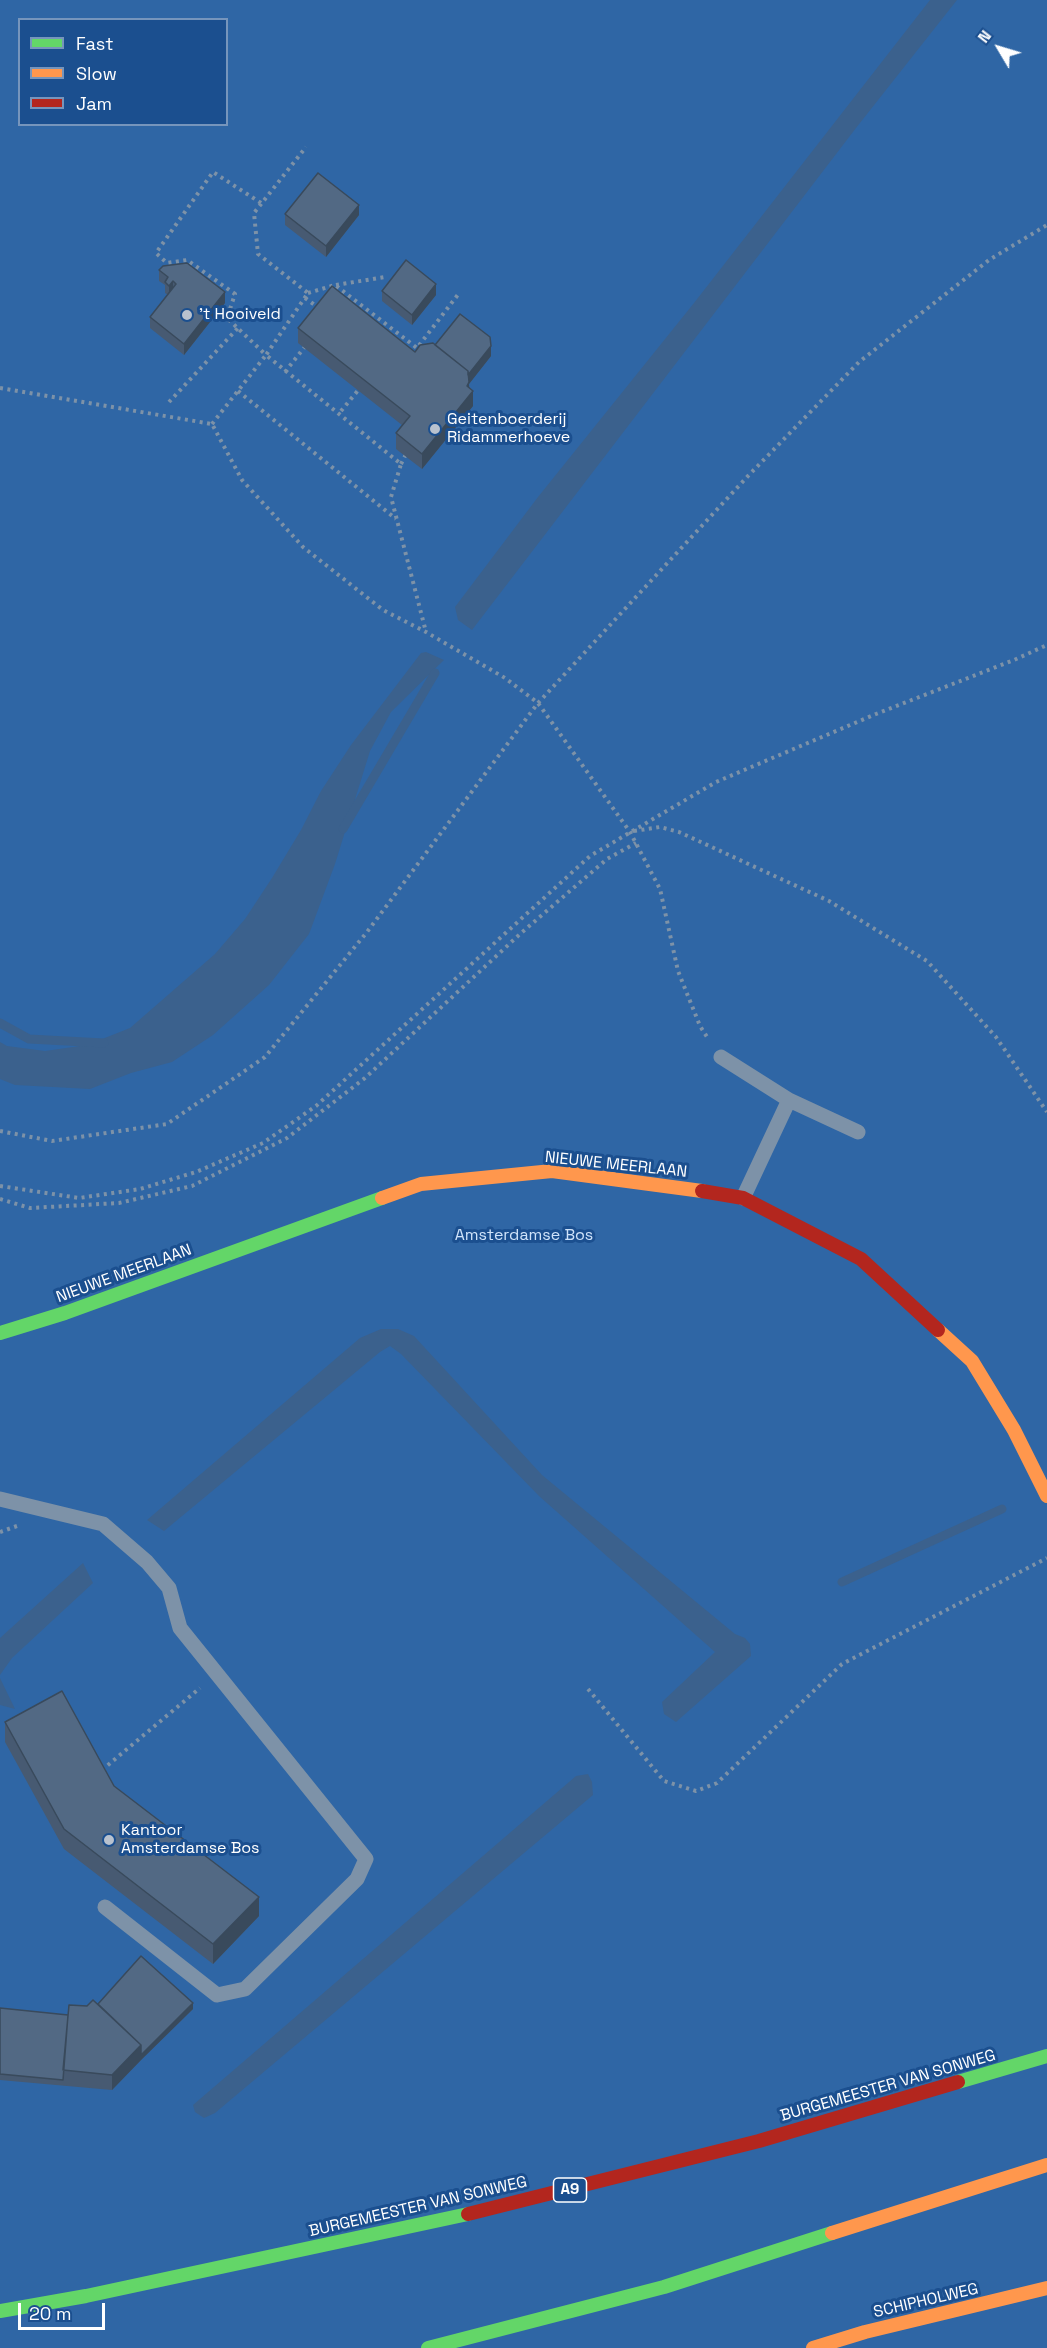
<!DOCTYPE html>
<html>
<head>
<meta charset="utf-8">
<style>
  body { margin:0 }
  #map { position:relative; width:1047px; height:2348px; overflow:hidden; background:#365274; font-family:"Space Grotesk",sans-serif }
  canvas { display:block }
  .legend { position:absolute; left:18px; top:18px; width:210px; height:108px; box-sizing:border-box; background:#1b4f8f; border:2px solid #7695bc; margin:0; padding:8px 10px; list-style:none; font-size:18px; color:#fff }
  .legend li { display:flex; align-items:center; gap:12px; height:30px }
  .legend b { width:30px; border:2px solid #7695bc }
  .north { position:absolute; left:969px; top:18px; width:60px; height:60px; -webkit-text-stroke:4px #1b4f8f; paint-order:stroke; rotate:308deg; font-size:16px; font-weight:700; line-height:24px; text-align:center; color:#fff }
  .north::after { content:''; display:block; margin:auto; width:21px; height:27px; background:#fff; clip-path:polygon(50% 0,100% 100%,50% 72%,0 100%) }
  .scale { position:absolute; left:18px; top:2303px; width:87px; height:27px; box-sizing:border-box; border:3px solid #fff; border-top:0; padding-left:8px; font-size:18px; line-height:21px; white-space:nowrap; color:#fff; -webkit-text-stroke:4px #1b4f8f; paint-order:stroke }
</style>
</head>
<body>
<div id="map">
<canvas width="1047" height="2348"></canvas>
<ul class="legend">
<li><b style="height:8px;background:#63d668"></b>Fast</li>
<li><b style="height:8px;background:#ff974d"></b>Slow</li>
<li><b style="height:8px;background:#b3261e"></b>Jam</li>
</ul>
<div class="north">N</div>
<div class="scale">20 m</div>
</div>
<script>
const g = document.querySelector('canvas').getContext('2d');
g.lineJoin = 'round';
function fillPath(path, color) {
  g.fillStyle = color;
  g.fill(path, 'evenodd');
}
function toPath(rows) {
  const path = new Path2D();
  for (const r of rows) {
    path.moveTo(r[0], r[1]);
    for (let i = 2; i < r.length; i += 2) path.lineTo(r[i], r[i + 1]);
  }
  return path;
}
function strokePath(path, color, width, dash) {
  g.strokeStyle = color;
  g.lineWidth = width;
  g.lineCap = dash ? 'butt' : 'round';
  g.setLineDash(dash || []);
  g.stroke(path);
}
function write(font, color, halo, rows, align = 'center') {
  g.font = font + ' "Space Grotesk",sans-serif';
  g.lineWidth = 6;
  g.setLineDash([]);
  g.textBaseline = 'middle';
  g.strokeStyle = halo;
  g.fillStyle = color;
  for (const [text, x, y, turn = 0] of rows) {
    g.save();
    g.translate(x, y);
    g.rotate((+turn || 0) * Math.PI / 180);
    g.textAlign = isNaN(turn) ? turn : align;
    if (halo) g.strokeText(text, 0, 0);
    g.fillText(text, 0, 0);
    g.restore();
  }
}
const green = toPath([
  [0,0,1047,0,1047,2348,0,2348],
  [20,20,226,20,226,124,20,124]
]);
const water = toPath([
  [930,0,957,0,856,128,472,630,458,620,455,607,538,497,694,303],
  [426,652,444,660,391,712,370,751,335,864,309,934,269,985,213,1035,172,1062,131,1073,90,1089,15,1085,0,1079,0,1042,7,1046,45,1051,87,1045,130,1028,215,954,245,919,272,878,301,830,321,791,351,745,421,653],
  [398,1329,414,1336,542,1475,735,1634,745,1638,750,1644,751,1656,676,1722,664,1714,662,1702,715,1652,539,1496,401,1354,390,1346,380,1352,164,1531,147,1520,360,1338,381,1329],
  [83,1563,93,1583,12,1658,0,1675,0,1638],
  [0,1678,15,1709,0,1705],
  [588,1774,592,1782,593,1795,215,2113,204,2118,195,2112,193,2105,576,1776]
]);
const stream = toPath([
  [343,829,435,673],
  [0,1023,29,1039,104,1043],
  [842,1582,1002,1509]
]);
const path = toPath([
  [261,203,213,172,156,253,167,263,187,260,235,294,227,318,266,355,308,293,258,254,254,213,306,147],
  [336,285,385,277],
  [308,293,335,285,417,348,460,292],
  [305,298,319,308],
  [285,372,307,344],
  [0,388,212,424,242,480,303,547,383,610,426,632,505,678,538,703,630,832,660,889,678,971,700,1026,709,1040],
  [238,391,396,519],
  [169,402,238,328],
  [341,411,360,388],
  [212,424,266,355,401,464,391,497,426,632],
  [401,464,407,452],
  [634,831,660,827,679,832,829,901,927,961,996,1037,1047,1112],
  [0,1131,52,1141,167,1124,265,1057,367,932,538,703,747,477,859,362,989,260,1047,225],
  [0,1186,79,1198,140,1189,196,1172,263,1143,316,1106,590,856,716,782,876,714,1014,660,1047,645],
  [0,1199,30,1208,119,1203,192,1186,287,1138,365,1078,520,934,607,859,636,843],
  [0,1532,17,1526],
  [588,1689,664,1781,696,1791,717,1783,842,1664,1047,1558],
  [102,1770,200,1688]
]);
const lane = toPath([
  [721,1057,789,1100,858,1132],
  [743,1198,789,1100],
  [0,1499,103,1524,147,1562,169,1588,180,1628,366,1859,357,1879,245,1989,217,1995,105,1907]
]);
const fast = toPath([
  [0,1333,65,1313,382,1198],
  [958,2082,1047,2056],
  [0,2311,86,2296,468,2214],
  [428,2348,664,2287,832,2233]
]);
const slow = toPath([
  [382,1198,421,1184,552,1171,702,1191],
  [938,1330,972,1361,1014,1430,1047,1496],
  [832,2233,1047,2165],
  [813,2348,865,2332,1047,2288]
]);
const jam = toPath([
  [702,1191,743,1198,861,1259,938,1330],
  [468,2214,759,2141,958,2082]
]);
const wall = toPath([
  [285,214,359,215,326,257,285,225],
  [159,270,225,303,184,355,150,328,150,317,168,295,165,293,165,285,159,281],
  [382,291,436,295,412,325,382,301],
  [298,328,415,352,435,345,491,356,469,384,473,406,422,469,396,449,396,433,402,425,298,343],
  [5,1722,114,1786,259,1916,213,1964,64,1849,5,1742],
  [98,2004,193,2009,141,2060,112,2090,0,2080,0,2008,68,2015,87,2006]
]);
const shadedWall = toPath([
  [359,205,359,215,326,257,326,246],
  [173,281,173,291,169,296,169,286],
  [436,284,436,295,412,325,412,315],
  [225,292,225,303,184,355,184,344],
  [491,346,491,356,469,384,469,396,473,391,473,406,422,469,422,454,467,386,468,375],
  [259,1897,259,1916,213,1964,213,1944],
  [193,2003,193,2009,141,2060,112,2090,112,2075,141,2045]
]);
const building = toPath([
  [318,173,359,205,326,246,285,214,318,173],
  [406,260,436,284,412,315,382,291,406,260],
  [187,263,225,292,184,344,150,317,176,284,173,281,169,286,165,282,168,277,159,270,163,266,187,263],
  [332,286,415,352,420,345,433,343,468,371,469,382,467,386,473,391,422,454,396,433,410,416,298,328,332,286],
  [460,314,490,337,491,346,468,375,468,371,435,345,460,314],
  [62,1691,114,1786,259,1897,213,1944,64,1829,5,1722,62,1691],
  [141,1956,193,2003,141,2055,141,2045,98,2004,141,1956],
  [93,2000,141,2045,112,2075,63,2070,69,2005,87,2006,93,2000],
  [0,2008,68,2015,63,2080,0,2074,0,2008]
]);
const markers = [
  [187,315,6,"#b9c2ce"],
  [435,429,6,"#b9c2ce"],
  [109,1840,6,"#b9c2ce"]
];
const shields = [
  [570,2190,33]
];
const shieldNames = [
  ["A9",570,2190]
];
const poiNames = [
  ["'t Hooiveld",199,315],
  ["Geitenboerderij",447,420],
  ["Ridammerhoeve",447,438],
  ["Kantoor",121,1831],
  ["Amsterdamse Bos",121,1849]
];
const streetNames = [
  ["NIEUWE MEERLAAN",616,1165,6],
  ["NIEUWE MEERLAAN",124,1274,-20],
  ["BURGEMEESTER VAN SONWEG",888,2086,-16],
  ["BURGEMEESTER VAN SONWEG",418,2207,-13],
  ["SCHIPHOLWEG",926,2301,-13]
];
const parkNames = [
  ["Amsterdamse Bos",524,1236]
];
fillPath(green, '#2f66a5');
fillPath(water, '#3b618d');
strokePath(stream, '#3b618d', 9);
strokePath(path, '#7d92a8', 4, [3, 4.5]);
strokePath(lane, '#7d92a8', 15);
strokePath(fast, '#63d668', 14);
strokePath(slow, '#ff974d', 14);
strokePath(jam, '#b3261e', 14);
fillPath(wall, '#475a72');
fillPath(shadedWall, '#394a5c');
fillPath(building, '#526984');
strokePath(building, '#394a5c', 1.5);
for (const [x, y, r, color] of markers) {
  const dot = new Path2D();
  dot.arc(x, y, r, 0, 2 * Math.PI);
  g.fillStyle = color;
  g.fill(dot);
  strokePath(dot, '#1b4f8f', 2);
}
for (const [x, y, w] of shields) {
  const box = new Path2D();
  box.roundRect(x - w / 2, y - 12, w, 24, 4.5);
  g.fillStyle = '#1b4f8f';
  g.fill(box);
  strokePath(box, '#fff', 1.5);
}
write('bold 15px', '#fff', null, shieldNames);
write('16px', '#fff', '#1b4f8f', poiNames, 'left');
write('16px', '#fff', '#1b4f8f', streetNames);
write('16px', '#cfe3fa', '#1b4f8f', parkNames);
</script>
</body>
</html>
